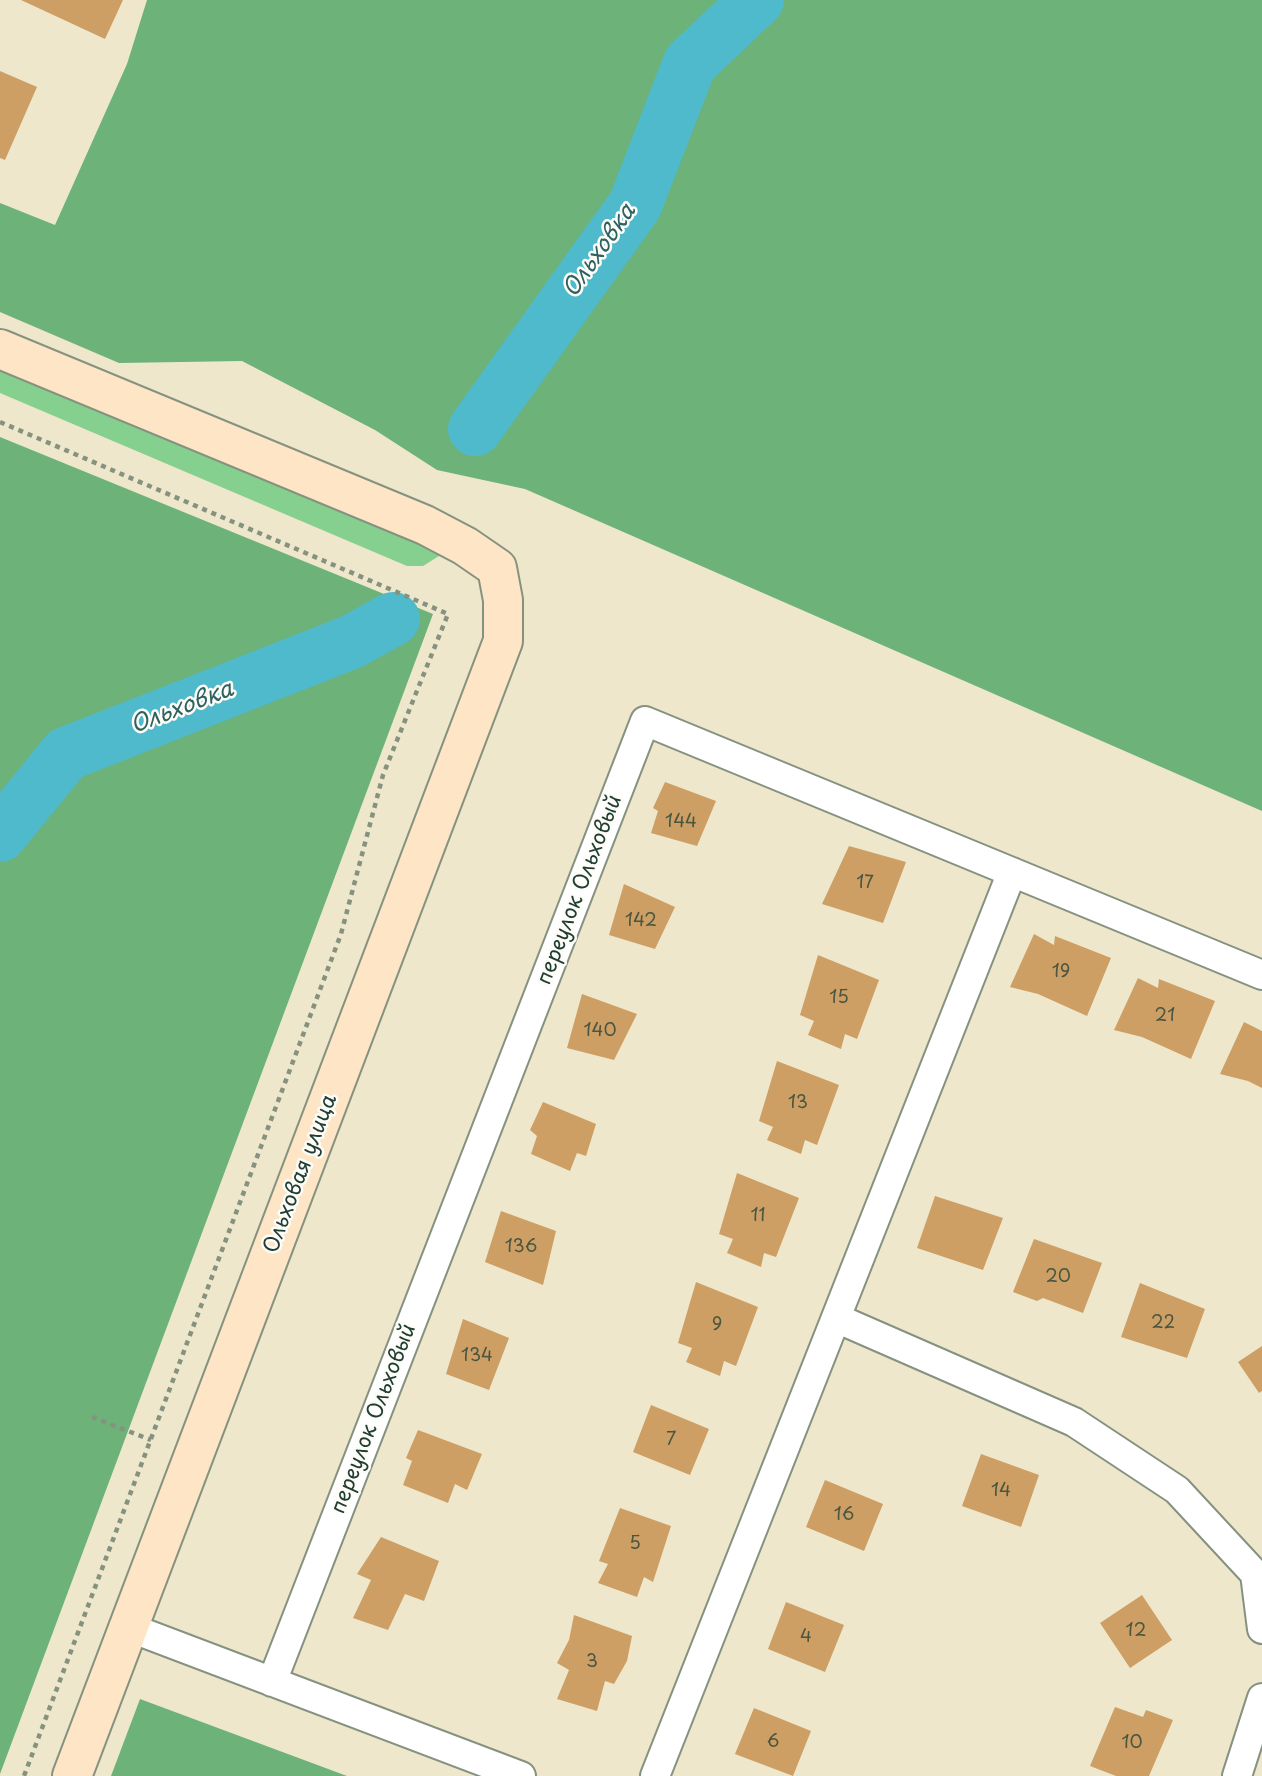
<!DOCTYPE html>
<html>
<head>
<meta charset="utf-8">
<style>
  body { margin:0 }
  canvas { display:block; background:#eee7cb }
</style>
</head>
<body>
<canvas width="1262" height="1776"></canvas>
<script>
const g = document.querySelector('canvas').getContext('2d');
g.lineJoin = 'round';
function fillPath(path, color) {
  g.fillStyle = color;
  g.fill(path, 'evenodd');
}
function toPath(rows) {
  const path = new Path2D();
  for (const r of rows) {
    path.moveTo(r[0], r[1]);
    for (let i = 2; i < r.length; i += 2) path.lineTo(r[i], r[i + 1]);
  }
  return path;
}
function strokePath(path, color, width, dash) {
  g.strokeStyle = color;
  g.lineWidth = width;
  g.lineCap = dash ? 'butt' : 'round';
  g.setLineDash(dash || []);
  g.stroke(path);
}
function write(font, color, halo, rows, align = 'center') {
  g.font = font + ' "Playpen Sans",sans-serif';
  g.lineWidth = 5;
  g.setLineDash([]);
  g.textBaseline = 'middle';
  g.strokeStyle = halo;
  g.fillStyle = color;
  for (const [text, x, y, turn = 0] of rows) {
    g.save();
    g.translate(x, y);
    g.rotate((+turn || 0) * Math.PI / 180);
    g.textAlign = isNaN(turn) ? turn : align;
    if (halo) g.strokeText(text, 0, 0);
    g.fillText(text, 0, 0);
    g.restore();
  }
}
const green = toPath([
  [0,361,441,547,439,556,423,566,407,566,0,393]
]);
const forest = toPath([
  [147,0,1262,0,1262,811,525,489,437,470,375,430,242,361,119,363,0,312,0,203,55,225,127,64],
  [0,437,433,614,0,1774],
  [140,1699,347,1776,111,1776]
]);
const river = toPath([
  [475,429,635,205,690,63,757,0],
  [0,835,66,754,351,642,393,619]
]);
const building = toPath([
  [21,0,123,0,105,39],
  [0,71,37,87,5,160,0,158],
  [665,782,716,801,697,846,651,833,658,811,653,808],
  [849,846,906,862,883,923,822,904],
  [624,884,675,907,655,949,609,935],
  [1034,934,1054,945,1055,936,1111,958,1087,1016,1038,994,1010,987],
  [818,955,879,980,857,1039,845,1034,841,1049,808,1035,814,1021,800,1015],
  [1138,978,1158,988,1159,979,1215,1001,1191,1059,1142,1037,1114,1030],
  [582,994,637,1014,614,1060,567,1048],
  [1244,1022,1262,1031,1262,1088,1248,1081,1220,1074],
  [777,1061,839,1085,817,1145,805,1140,801,1154,767,1140,773,1127,759,1121],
  [543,1102,596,1124,586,1156,577,1153,570,1171,531,1154,537,1136,530,1130],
  [737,1173,799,1198,776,1257,764,1253,761,1267,727,1253,733,1239,719,1234],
  [935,1196,1003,1218,983,1270,917,1248],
  [501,1211,556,1231,543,1285,485,1262],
  [1034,1239,1102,1263,1083,1313,1043,1298,1037,1301,1013,1292],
  [696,1282,758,1307,736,1366,724,1361,720,1376,686,1362,692,1348,678,1343],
  [1140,1283,1205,1309,1187,1358,1121,1337],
  [463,1319,509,1338,489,1390,446,1374],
  [1262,1346,1262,1391,1259,1393,1238,1362],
  [651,1405,709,1429,690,1475,633,1452],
  [418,1430,482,1454,467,1490,455,1484,448,1503,403,1485,412,1461,406,1458],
  [981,1454,1039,1475,1021,1527,962,1506],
  [825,1480,883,1504,864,1551,806,1527],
  [620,1508,671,1526,653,1582,644,1577,637,1597,598,1583,608,1564,599,1561],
  [381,1537,439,1561,424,1601,405,1594,388,1630,353,1618,371,1580,357,1574],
  [1142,1595,1172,1640,1130,1668,1100,1623],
  [786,1602,844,1625,825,1672,768,1649],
  [574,1615,632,1636,627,1661,614,1684,605,1681,597,1711,557,1699,569,1670,557,1663,569,1640],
  [1115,1707,1143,1717,1146,1710,1173,1720,1149,1776,1116,1776,1090,1766],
  [754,1708,811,1731,793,1776,735,1754]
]);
const path = toPath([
  [0,422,448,614,383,775,341,934,24,1776],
  [92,1417,151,1440]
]);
const minor = toPath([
  [836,1318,1074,1422,1177,1490,1255,1574,1262,1629],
  [128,1627,521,1776],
  [272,1682,645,721,1262,975],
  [655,1776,1012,872],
  [1237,1776,1262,1698]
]);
const secondary = toPath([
  [0,349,425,525,465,546,497,568,503,600,503,641,72,1776]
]);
const numberNames = [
  ["144",681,822],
  ["17",865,883],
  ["142",641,921],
  ["19",1061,972],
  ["15",839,998],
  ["21",1165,1016],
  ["140",600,1031],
  ["13",798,1103],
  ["11",758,1216],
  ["136",521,1247],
  ["20",1058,1277],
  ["22",1163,1323],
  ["9",717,1325],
  ["134",477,1356],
  ["7",671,1440],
  ["14",1001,1491],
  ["16",844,1515],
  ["5",635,1544],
  ["12",1136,1631],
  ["4",806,1637],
  ["3",592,1662],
  ["6",773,1742],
  ["10",1132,1743]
];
const streetNames = [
  ["переулок Ольховый",580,890,-69],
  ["Ольховая улица",301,1174,-69],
  ["переулок Ольховый",374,1419,-69]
];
const waterNames = [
  ["Ольховка",600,251,-55],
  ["Ольховка",182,708,-21]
];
fillPath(green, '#85d08e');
fillPath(forest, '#6cb279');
strokePath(river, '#50bacd', 54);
fillPath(building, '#cd9f64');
strokePath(minor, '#869280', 32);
strokePath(secondary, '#869280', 42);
strokePath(path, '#869280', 4.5, [5, 5]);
strokePath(minor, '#fff', 28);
strokePath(secondary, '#fde5c5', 38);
write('18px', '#4a5640', null, numberNames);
write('21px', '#1f3d34', '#fdfcf7', streetNames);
write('italic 23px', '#2e6262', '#fdfcf7', waterNames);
</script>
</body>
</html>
